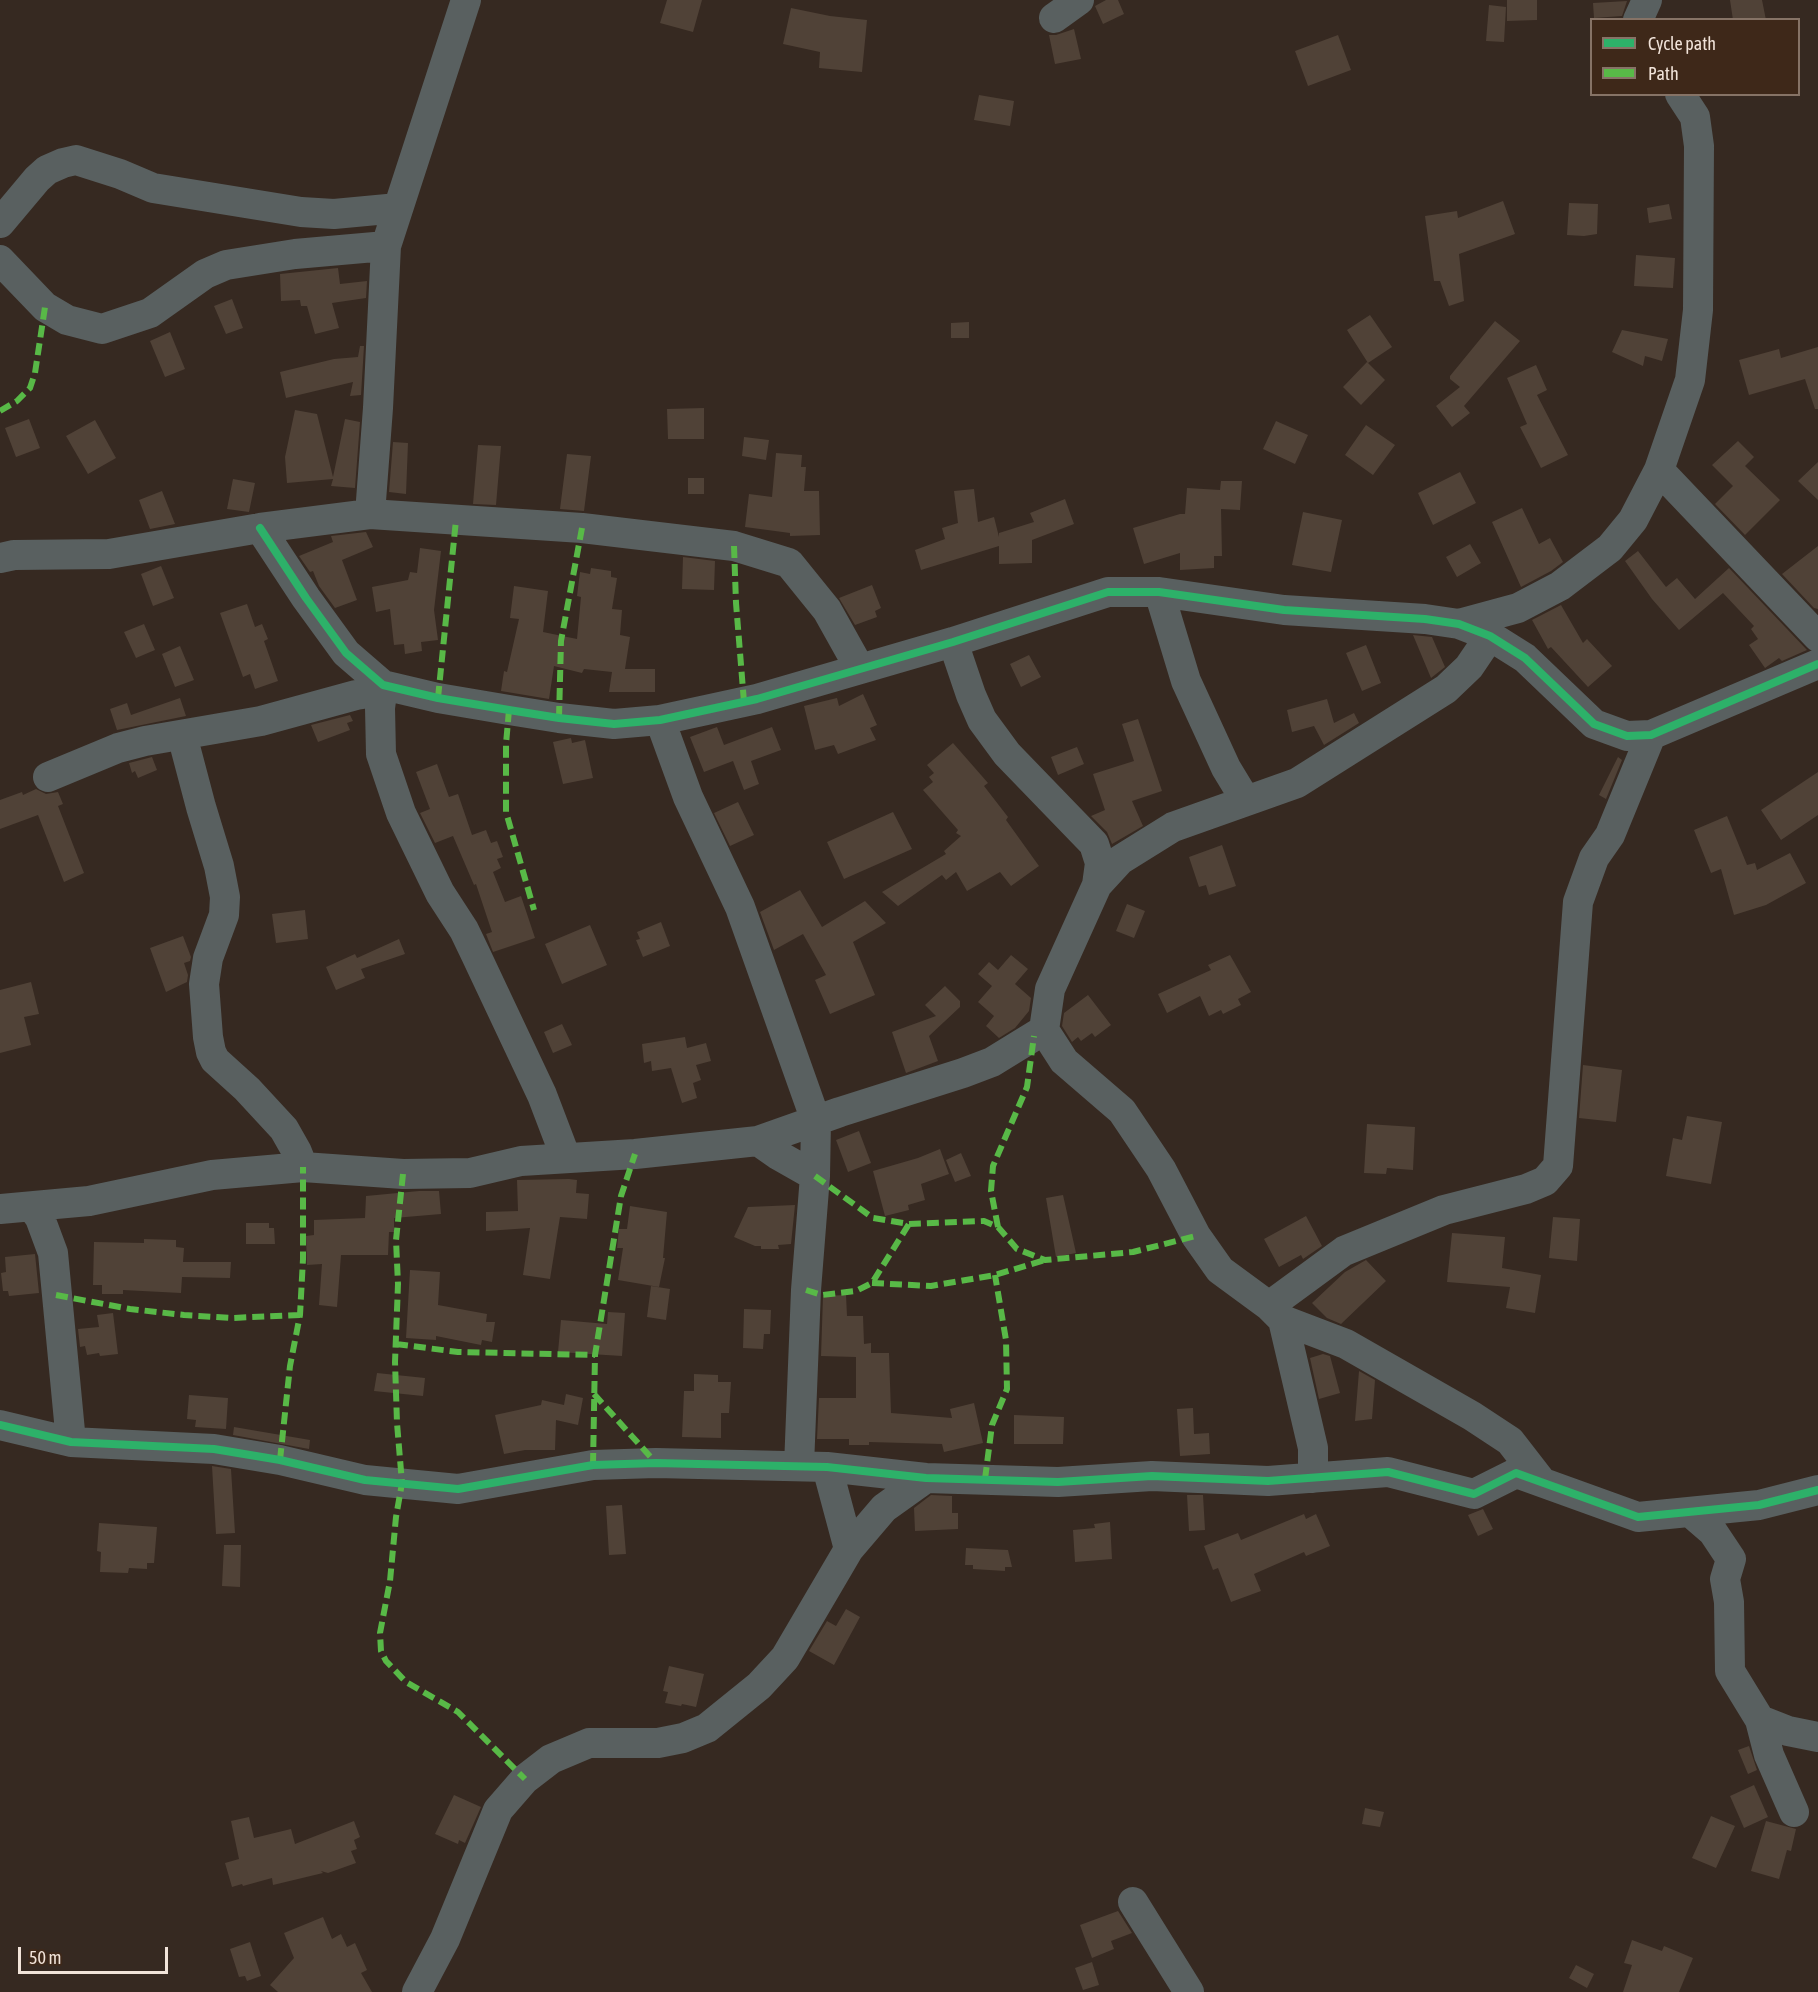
<!DOCTYPE html>
<html>
<head>
<meta charset="utf-8">
<style>
  body { margin:0 }
  #map { position:relative; width:1818px; height:1992px; overflow:hidden; background:#362921; font-family:"Asap Condensed",sans-serif }
  canvas { display:block }
  .legend { position:absolute; left:1590px; top:18px; width:210px; height:78px; box-sizing:border-box; background:#3e2819; border:2px solid #867366; margin:0; padding:8px 10px; list-style:none; font-size:18px; color:#f1e3d9 }
  .legend li { display:flex; align-items:center; gap:12px; height:30px }
  .legend b { width:30px; border:2px solid #867366 }
  .scale { position:absolute; left:18px; top:1947px; width:150px; height:27px; box-sizing:border-box; border:3px solid #f1e3d9; border-top:0; padding-left:8px; font-size:18px; line-height:21px; white-space:nowrap; color:#f1e3d9; -webkit-text-stroke:4px #3e2819; paint-order:stroke }
</style>
</head>
<body>
<div id="map">
<canvas width="1818" height="1992"></canvas>
<ul class="legend">
<li><b style="height:8px;background:#2db169"></b>Cycle path</li>
<li><b style="height:8px;background:#58b947"></b>Path</li>
</ul>
<div class="scale">50 m</div>
</div>
<script>
const g = document.querySelector('canvas').getContext('2d');
g.lineJoin = 'round';
function fillPath(path, color) {
  g.fillStyle = color;
  g.fill(path, 'evenodd');
}
function toPath(rows) {
  const path = new Path2D();
  for (const r of rows) {
    path.moveTo(r[0], r[1]);
    for (let i = 2; i < r.length; i += 2) path.lineTo(r[i], r[i + 1]);
  }
  return path;
}
function strokePath(path, color, width, dash) {
  g.strokeStyle = color;
  g.lineWidth = width;
  g.lineCap = dash ? 'butt' : 'round';
  g.setLineDash(dash || []);
  g.stroke(path);
}
const building = toPath([
  [667,0,702,0,693,32,660,23],
  [1106,0,1118,0,1124,14,1103,24,1095,6],
  [1507,0,1537,0,1537,20,1507,21],
  [1730,0,1762,0,1766,20,1733,20],
  [1627,1,1622,16,1594,18,1593,3],
  [1489,5,1506,7,1504,42,1486,41],
  [791,8,830,16,867,20,862,72,819,68,820,52,783,44],
  [1074,29,1081,59,1055,64,1049,35,1056,35],
  [1338,35,1351,70,1308,86,1295,51],
  [979,95,1014,101,1010,126,974,120],
  [1503,201,1515,234,1459,254,1464,301,1449,306,1440,281,1434,281,1425,216,1457,211,1458,218],
  [1569,203,1598,204,1597,234,1584,236,1567,235],
  [1669,204,1672,219,1649,223,1647,208],
  [1636,255,1675,258,1673,288,1634,286],
  [338,268,340,284,367,281,366,298,332,303,339,328,315,334,307,306,301,306,300,300,281,301,280,274],
  [232,299,243,328,226,334,214,306],
  [1370,315,1392,347,1368,363,1347,330],
  [1495,321,1520,341,1464,406,1470,413,1452,427,1436,406,1460,387,1450,379,1450,376],
  [969,322,969,338,951,338,951,323],
  [1622,330,1668,339,1662,361,1645,356,1643,366,1612,352],
  [170,332,185,369,165,377,150,341],
  [360,346,364,346,361,395,350,396,353,382,286,398,280,372,334,359,358,357],
  [1818,347,1818,409,1815,409,1805,379,1749,395,1739,360,1779,349,1781,358],
  [1367,362,1385,380,1361,405,1343,387],
  [1536,365,1547,390,1537,395,1568,455,1541,468,1520,427,1527,424,1507,378],
  [704,408,704,439,668,439,667,409],
  [295,410,317,414,333,477,345,419,360,422,355,488,331,486,333,479,287,483,285,457],
  [29,419,40,448,16,457,5,428],
  [95,420,116,458,88,474,66,436],
  [1276,421,1308,435,1295,464,1263,449],
  [1366,425,1395,445,1373,475,1345,455],
  [744,437,769,440,766,460,742,456],
  [1738,441,1754,457,1745,466,1780,500,1745,535,1715,504,1733,486,1712,465],
  [393,442,408,443,406,494,389,492],
  [478,445,501,446,496,505,473,504],
  [776,453,802,455,801,467,806,467,804,491,819,491,820,535,790,536,790,533,745,527,749,494,772,497],
  [567,454,591,456,584,511,560,509],
  [1818,462,1818,500,1798,481],
  [1460,472,1476,503,1433,525,1418,493],
  [688,478,704,478,704,494,688,494],
  [233,479,255,483,249,512,227,509],
  [1221,481,1242,481,1240,510,1221,509,1222,556,1214,556,1214,568,1180,570,1180,553,1144,564,1133,528,1180,514,1185,514,1187,488,1220,490],
  [974,489,978,522,994,517,999,537,999,533,1034,522,1030,513,1065,499,1074,524,1032,540,1032,563,999,564,999,546,921,570,915,550,945,539,942,528,958,523,954,491],
  [162,491,175,524,150,529,139,500],
  [1522,508,1539,544,1550,538,1563,562,1551,571,1521,587,1492,522],
  [1303,512,1342,520,1331,572,1292,565],
  [366,532,373,547,342,560,357,600,335,608,319,586,313,571,310,572,299,556,333,542,331,536],
  [1470,544,1481,563,1457,577,1446,557],
  [1818,546,1818,609,1814,608,1782,574],
  [420,548,441,551,434,610,438,640,421,642,422,651,405,654,404,644,394,645,390,609,376,612,372,587,408,580,410,572,417,573],
  [1638,551,1666,587,1677,578,1695,599,1729,568,1807,650,1782,661,1779,658,1765,668,1749,645,1758,639,1751,629,1754,626,1723,593,1679,630,1652,599,1625,561],
  [683,557,715,561,714,590,682,589],
  [161,566,174,598,153,606,141,574],
  [591,568,611,571,611,577,617,578,612,609,622,610,620,635,630,637,625,669,655,669,655,692,609,692,612,672,584,669,582,673,554,666,549,699,501,691,504,671,507,672,519,619,510,618,514,586,548,591,543,632,577,639,581,597,577,596,580,572,590,574],
  [872,585,881,608,875,611,877,617,855,625,839,598],
  [247,604,255,627,262,624,268,639,264,641,278,681,255,689,250,674,243,677,220,613],
  [1561,605,1583,643,1587,639,1612,666,1588,687,1551,647,1548,649,1532,620],
  [144,624,155,650,136,658,124,632],
  [1413,635,1432,637,1445,667,1431,678],
  [1366,645,1381,683,1362,691,1346,653],
  [180,646,194,680,175,687,162,654],
  [1029,655,1041,677,1021,687,1010,664],
  [863,694,877,725,870,728,876,740,838,754,834,745,815,750,804,706,837,698,839,706],
  [180,698,186,716,117,730,110,709,127,703,131,715],
  [1327,699,1334,723,1354,713,1359,723,1324,745,1314,726,1292,732,1287,710],
  [350,715,353,721,347,723,350,730,318,742,311,725],
  [1138,719,1162,791,1132,801,1143,826,1112,844,1107,832,1091,816,1105,810,1093,774,1134,761,1122,724],
  [717,727,724,745,772,727,781,750,751,761,759,784,744,790,733,761,704,772,690,737],
  [571,738,572,743,585,740,593,778,563,784,553,742],
  [953,743,988,783,984,786,1008,817,1006,820,1039,866,1011,886,1000,872,967,891,956,872,946,880,942,875,898,906,882,892,946,854,944,851,961,836,956,833,958,830,923,790,933,782,929,777,934,773,927,765],
  [1077,747,1084,764,1058,775,1051,757],
  [152,757,157,770,138,778,135,771,132,773,129,763],
  [1618,757,1622,760,1606,799,1599,795],
  [437,764,449,797,458,794,472,835,486,830,491,843,497,841,503,857,497,859,501,868,493,872,505,902,521,896,535,938,493,952,486,934,492,932,476,884,474,885,453,836,435,843,420,813,430,809,416,772],
  [1818,772,1818,815,1781,840,1761,810],
  [36,789,46,794,58,792,63,804,58,806,84,873,64,882,38,815,0,829,0,800,22,792,23,795],
  [738,802,754,835,730,846,714,813],
  [893,812,912,849,844,879,827,842],
  [1727,816,1747,865,1755,863,1757,870,1790,853,1806,883,1766,905,1734,915,1721,869,1711,873,1694,830],
  [1222,845,1236,886,1209,895,1206,885,1199,887,1189,857],
  [800,890,822,927,865,901,886,923,853,942,875,995,830,1014,815,980,826,975,803,934,774,950,760,912],
  [1127,904,1145,911,1134,938,1116,931],
  [305,910,308,939,276,943,272,914],
  [661,922,670,946,643,957,636,940,640,939,637,932],
  [590,925,607,965,562,984,545,944],
  [183,936,191,957,190,961,184,963,188,975,187,982,166,992,150,948],
  [399,939,405,954,361,969,365,978,336,990,326,967,355,954,357,958],
  [1011,955,1028,969,1015,984,1031,998,1029,1011,1015,1028,999,1038,986,1026,994,1016,978,1002,992,986,978,974,989,962,998,970],
  [1230,955,1251,992,1238,999,1241,1005,1223,1014,1221,1010,1209,1016,1200,996,1167,1013,1158,994,1211,970,1208,965],
  [31,982,39,1014,24,1017,31,1045,0,1053,0,990],
  [945,986,960,1001,960,1007,929,1036,938,1061,906,1073,892,1032,936,1016,925,1005],
  [1088,995,1111,1025,1095,1037,1092,1033,1081,1041,1078,1037,1072,1042,1062,1026,1064,1013],
  [562,1024,572,1045,553,1053,544,1032],
  [685,1037,687,1048,706,1043,711,1061,696,1065,701,1080,693,1083,697,1098,682,1103,671,1068,652,1071,651,1061,644,1063,642,1044],
  [1583,1065,1622,1070,1616,1122,1579,1118],
  [1687,1116,1722,1122,1711,1184,1666,1176,1673,1138,1682,1140],
  [1367,1124,1415,1127,1413,1170,1387,1168,1386,1174,1364,1173],
  [859,1131,871,1163,848,1172,836,1140],
  [940,1149,949,1174,921,1184,925,1200,908,1205,909,1210,885,1216,873,1171,918,1158],
  [961,1153,971,1176,955,1182,946,1160],
  [569,1179,577,1180,576,1193,589,1194,587,1219,560,1217,550,1279,523,1275,530,1228,486,1231,486,1212,518,1211,517,1180],
  [419,1191,439,1191,441,1214,394,1218,394,1232,389,1232,388,1255,341,1255,337,1307,319,1305,322,1264,307,1265,306,1236,314,1235,314,1220,365,1218,366,1196],
  [1063,1195,1076,1253,1056,1257,1046,1198],
  [795,1205,791,1244,778,1245,779,1249,761,1249,761,1246,755,1246,734,1237,748,1207],
  [630,1206,667,1212,663,1258,665,1258,659,1287,618,1280,623,1248,617,1248,619,1229,627,1229],
  [1306,1216,1322,1246,1303,1259,1301,1255,1279,1267,1264,1239],
  [1553,1217,1580,1219,1577,1261,1549,1258],
  [246,1223,269,1223,269,1228,274,1228,275,1244,246,1244],
  [1452,1233,1505,1237,1502,1268,1541,1275,1535,1313,1506,1308,1510,1287,1447,1282],
  [144,1239,176,1240,176,1247,184,1248,183,1262,231,1262,230,1278,182,1277,181,1293,123,1290,123,1294,102,1294,102,1285,93,1285,94,1242,144,1243],
  [35,1254,39,1293,9,1296,8,1291,3,1291,1,1273,6,1272,5,1257],
  [1366,1260,1386,1281,1341,1324,1327,1318,1312,1303,1345,1272],
  [410,1270,440,1272,438,1305,487,1314,486,1322,495,1322,492,1342,482,1340,481,1345,436,1336,436,1340,406,1338],
  [651,1286,670,1289,666,1320,647,1317],
  [846,1295,847,1316,863,1316,864,1344,871,1343,871,1353,889,1353,891,1413,952,1418,950,1409,974,1403,983,1443,944,1452,942,1444,869,1442,869,1445,849,1445,849,1439,817,1439,819,1398,856,1398,856,1357,821,1356,823,1296],
  [744,1309,771,1310,770,1334,764,1334,763,1349,743,1348],
  [608,1312,625,1313,622,1356,558,1352,561,1320,607,1324],
  [113,1313,118,1354,100,1356,99,1353,87,1355,85,1346,80,1347,78,1329,99,1327,97,1315],
  [1323,1354,1330,1356,1340,1393,1319,1399,1310,1358],
  [1359,1371,1375,1380,1372,1419,1355,1421],
  [377,1373,425,1378,423,1396,374,1391],
  [694,1374,718,1375,718,1382,731,1382,729,1413,721,1413,721,1438,682,1437,684,1391,694,1391],
  [566,1394,583,1398,578,1425,556,1420,555,1450,525,1450,504,1454,495,1415,541,1405,542,1400,564,1405],
  [189,1395,228,1398,226,1429,195,1427,196,1420,187,1419],
  [1193,1408,1194,1434,1209,1433,1210,1454,1180,1456,1177,1409],
  [1014,1415,1064,1417,1063,1444,1014,1444],
  [234,1427,310,1440,309,1449,233,1435],
  [212,1466,231,1469,235,1533,216,1534],
  [931,1495,952,1496,952,1513,958,1513,958,1529,915,1531,914,1508],
  [1187,1495,1203,1495,1205,1530,1189,1531],
  [622,1505,626,1554,609,1555,606,1506],
  [1483,1509,1493,1529,1478,1536,1468,1515],
  [1304,1514,1306,1519,1316,1514,1330,1546,1306,1556,1304,1552,1254,1574,1261,1591,1231,1602,1218,1568,1213,1570,1204,1546,1238,1533,1241,1540],
  [1110,1522,1112,1559,1075,1562,1073,1530,1095,1528,1094,1524],
  [99,1523,157,1527,154,1563,147,1563,147,1569,129,1568,128,1573,100,1572,101,1552,97,1551],
  [224,1545,241,1545,240,1587,222,1586],
  [966,1548,1008,1550,1012,1567,1005,1567,1005,1571,973,1569,973,1565,965,1565],
  [846,1609,860,1617,834,1665,809,1651,827,1621,836,1626],
  [669,1666,704,1674,696,1707,682,1704,681,1706,665,1703,668,1692,663,1691],
  [1749,1746,1757,1770,1748,1774,1738,1750],
  [1754,1785,1768,1817,1744,1828,1730,1796],
  [454,1795,481,1807,465,1843,459,1840,458,1844,435,1834],
  [1365,1808,1384,1812,1380,1827,1362,1824],
  [1711,1816,1735,1826,1716,1868,1692,1858],
  [249,1817,254,1838,291,1829,295,1844,354,1821,360,1837,354,1840,357,1849,351,1851,356,1863,328,1873,321,1871,323,1873,273,1885,272,1878,243,1886,242,1884,232,1887,225,1863,239,1859,231,1821],
  [1766,1821,1796,1829,1791,1851,1787,1850,1779,1879,1751,1871],
  [1118,1911,1132,1933,1111,1941,1114,1949,1092,1958,1080,1925],
  [323,1917,332,1939,341,1934,347,1947,355,1943,367,1970,361,1973,372,1992,278,1992,270,1985,294,1958,284,1933],
  [1632,1940,1662,1951,1664,1946,1693,1958,1679,1992,1623,1992,1632,1965,1624,1963],
  [250,1942,261,1976,247,1981,245,1976,239,1977,230,1949],
  [1092,1962,1099,1985,1083,1990,1075,1968],
  [1576,1965,1594,1974,1587,1988,1569,1978]
]);
const minor = toPath([
  [1054,18,1079,0],
  [1638,20,1647,0],
  [0,223,37,179,47,170,63,163,76,160,120,174,153,188,301,212,334,214,398,208],
  [0,260,45,307,67,320,102,329,150,313,205,274,226,265,295,254,386,246],
  [1659,470,1818,637],
  [370,514,378,408,386,246,466,0],
  [260,528,306,598,346,653,383,685,438,698,509,710,559,718,614,724,660,720,757,699,953,642,1108,592,1159,592,1284,610,1425,619,1459,624,1490,636,1525,658,1594,724,1627,736,1651,735,1818,664],
  [0,558,14,555,109,554,260,528,370,514,582,528,734,546,789,563,827,610,860,669],
  [1159,592,1186,681,1226,768,1246,801],
  [1459,624,1518,608,1560,586,1610,548,1633,520,1659,470,1690,380,1698,310,1699,146,1695,117,1680,94],
  [1490,636,1469,667,1446,689,1297,783,1173,827,1120,860,1097,885,1050,989,1044,1030,1064,1061,1122,1111,1161,1169,1196,1236,1220,1270,1269,1306,1283,1320,1346,1344,1472,1416,1510,1441,1541,1481],
  [953,642,971,695,982,720,1007,754,1094,844,1100,863,1097,885],
  [383,685,380,708,381,754,401,813,440,893,464,930,476,955,542,1095,566,1158],
  [660,720,688,797,740,907,816,1121,815,1176,806,1290,799,1466],
  [182,735,201,807,219,866,225,897,224,915,208,958,204,984,208,1037,211,1052,215,1060,247,1089,284,1129,297,1152,303,1167],
  [48,777,118,748,145,741,261,721,356,695,382,691],
  [758,1141,778,1155,815,1176],
  [32,1207,40,1218,53,1253,71,1442],
  [0,1209,89,1201,212,1175,303,1167,403,1174,470,1173,521,1161,635,1154,758,1141,840,1112,963,1073,992,1062,1044,1030],
  [1269,1306,1344,1251,1444,1210,1526,1189,1545,1181,1558,1166,1578,902,1594,858,1610,835,1651,735],
  [1283,1320,1313,1448,1313,1478],
  [0,1425,71,1442,214,1449,280,1460,365,1480,458,1489,593,1465,656,1463,827,1467,926,1478,1058,1482,1152,1476,1268,1481,1388,1472,1474,1494,1516,1473,1638,1517,1759,1505,1818,1490],
  [827,1467,849,1549],
  [1691,1513,1713,1532,1731,1559,1725,1579,1729,1602,1730,1671,1760,1720,1769,1755,1794,1812],
  [1760,1720,1788,1731,1818,1737],
  [1133,1902,1189,1992],
  [417,1992,445,1939,498,1810,525,1779,551,1759,589,1743,658,1743,683,1738,707,1728,759,1686,785,1658,849,1549,884,1508,926,1478]
]);
const quiet = toPath([
  [0,411,17,401,30,388,35,373,45,307],
  [734,546,736,603,744,702],
  [438,698,456,520],
  [509,710,506,744,506,812,534,910],
  [559,718,561,641,582,528],
  [403,1174,396,1240,398,1284,395,1362,397,1423,402,1483,396,1517,390,1581,380,1633,381,1651,386,1661,406,1682,458,1712,525,1779],
  [815,1176,873,1218,909,1224,984,1221,998,1227,1017,1249,1045,1260,1133,1252,1196,1236],
  [998,1227,991,1191,993,1166,1027,1087,1034,1036],
  [872,1283,931,1286,995,1275,1045,1260],
  [806,1290,822,1295,856,1291,872,1283,909,1224],
  [56,1295,130,1309,184,1315,232,1318,300,1315],
  [396,1344,458,1352,595,1355],
  [594,1394,656,1463],
  [280,1460,290,1366,300,1315,303,1259,303,1167],
  [593,1465,595,1355,621,1196,635,1154],
  [985,1479,992,1425,1007,1389,1006,1340,995,1275]
]);
const cycleway = toPath([
  [260,528,306,598,346,653,383,685,438,698,509,710,559,718,614,724,660,720,757,699,953,642,1108,592,1159,592,1284,610,1425,619,1459,624,1490,636,1525,658,1594,724,1627,736,1651,735,1818,664],
  [0,1425,71,1442,214,1449,280,1460,365,1480,458,1489,593,1465,656,1463,827,1467,926,1478,1058,1482,1152,1476,1268,1481,1388,1472,1474,1494,1516,1473,1638,1517,1759,1505,1818,1490]
]);
fillPath(building, '#504237');
strokePath(minor, '#596060', 30);
strokePath(quiet, '#58b947', 6, [12, 6]);
strokePath(cycleway, '#2db169', 8);
</script>
</body>
</html>
